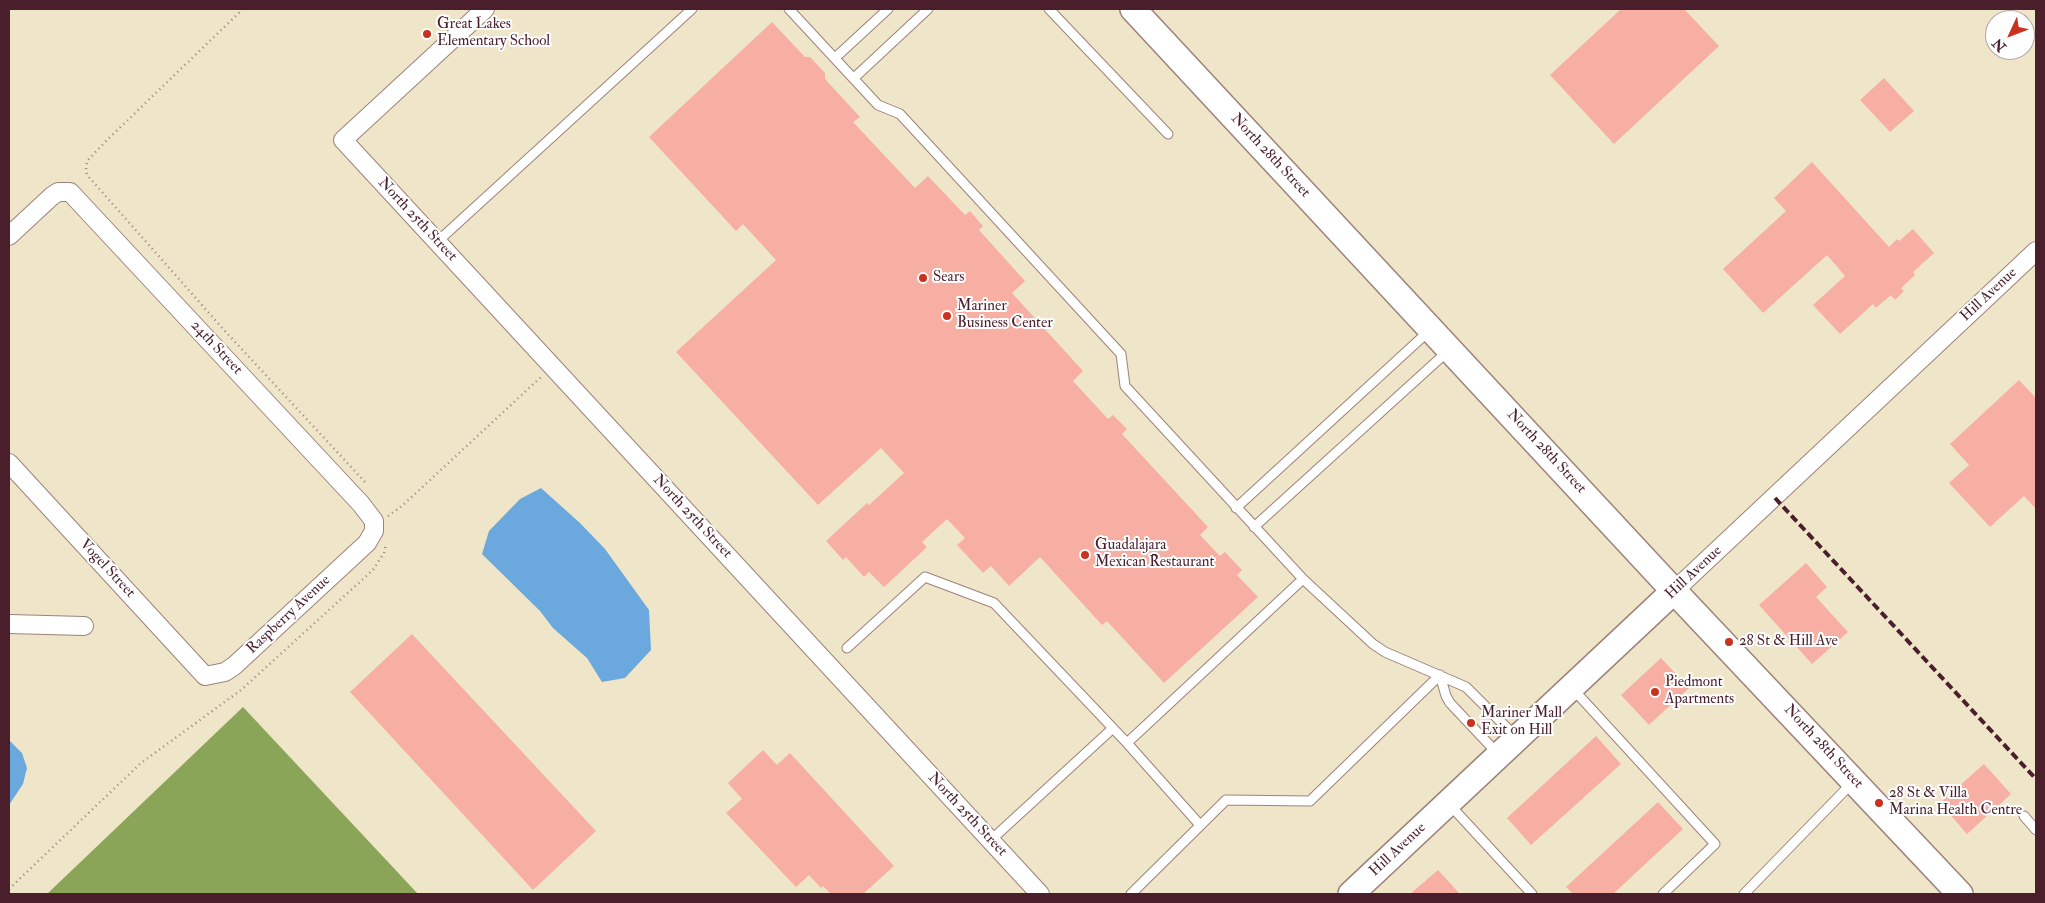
<!DOCTYPE html>
<html>
<head>
<meta charset="utf-8">
<style>
  body { margin:0 }
  #map { position:relative; width:2045px; height:903px; overflow:hidden; background:#efe6c9; font-family:"IM FELL Double Pica",serif }
  canvas { display:block }
  .frame { position:absolute; inset:0; border:10px solid #4a1f2b; pointer-events:none }
  .north { position:absolute; left:1985px; top:10px; width:50px; height:50px; box-sizing:border-box; background:#fff; border:1px solid #b7a5aa; border-radius:50%; rotate:227deg; font-size:14px; font-weight:700; line-height:20px; text-align:center; color:#4a1f2b }
  .north::after { content:''; display:block; margin:auto; width:18px; height:22px; background:#c8321e; clip-path:polygon(50% 0,100% 100%,50% 72%,0 100%) }
</style>
</head>
<body>
<div id="map">
<canvas width="2045" height="903"></canvas>
<div class="frame"></div>
<div class="north">N</div>
</div>
<script>
const g = document.querySelector('canvas').getContext('2d');
g.lineJoin = 'round';
function fillPath(path, color) {
  g.fillStyle = color;
  g.fill(path, 'evenodd');
}
function toPath(rows) {
  const path = new Path2D();
  for (const r of rows) {
    path.moveTo(r[0], r[1]);
    for (let i = 2; i < r.length; i += 2) path.lineTo(r[i], r[i + 1]);
  }
  return path;
}
function strokePath(path, color, width, dash) {
  g.strokeStyle = color;
  g.lineWidth = width;
  g.lineCap = dash ? 'butt' : 'round';
  g.setLineDash(dash || []);
  g.stroke(path);
}
function write(font, color, halo, rows, align = 'center') {
  g.font = font + ' "IM FELL Double Pica",serif';
  g.lineWidth = 4;
  g.setLineDash([]);
  g.textBaseline = 'middle';
  g.strokeStyle = halo;
  g.fillStyle = color;
  for (const [text, x, y, turn = 0] of rows) {
    g.save();
    g.translate(x, y);
    g.rotate((+turn || 0) * Math.PI / 180);
    g.textAlign = isNaN(turn) ? turn : align;
    if (halo) g.strokeText(text, 0, 0);
    g.fillText(text, 0, 0);
    g.restore();
  }
}
const forest = toPath([
  [243,707,418,894,47,894]
]);
const water = toPath([
  [541,488,580,523,605,549,649,610,651,650,625,678,602,682,587,658,553,628,540,611,482,554,489,531,520,499],
  [9,740,22,753,27,768,23,784,9,805]
]);
const building = toPath([
  [1621,9,1684,9,1719,46,1614,144,1550,75],
  [772,22,805,57,810,57,825,73,825,79,860,117,853,122,915,188,928,176,965,215,970,211,983,226,979,230,1025,281,1012,293,1083,371,1073,381,1108,419,1113,415,1127,429,1122,434,1208,527,1200,535,1220,556,1225,552,1242,570,1237,575,1258,597,1164,683,1107,621,1102,625,1040,557,1009,586,991,566,983,573,957,545,965,538,947,519,922,542,927,547,884,587,869,572,864,577,846,557,843,560,826,541,867,503,869,505,904,473,881,448,818,505,676,352,776,260,743,224,736,231,649,137],
  [1884,78,1914,111,1890,132,1860,100],
  [1812,162,1889,247,1897,239,1899,241,1913,229,1934,253,1913,272,1915,275,1901,288,1904,291,1895,300,1891,295,1876,308,1873,304,1840,334,1813,305,1845,276,1827,255,1763,313,1723,269,1786,211,1774,198],
  [2019,380,2036,398,2036,509,2024,496,1990,527,1949,483,1969,465,1950,444],
  [1806,563,1827,587,1816,597,1848,632,1812,664,1759,605],
  [412,634,596,831,533,890,350,692],
  [1661,658,1689,688,1649,725,1621,695],
  [1596,736,1621,764,1531,845,1507,818],
  [763,750,777,765,790,753,894,866,863,894,831,894,823,886,821,888,809,875,796,887,726,813,742,799,728,783],
  [1984,764,2011,794,1967,834,1940,803],
  [1658,802,1683,829,1613,894,1573,894,1566,887],
  [1438,870,1460,894,1410,894]
]);
const path = toPath([
  [243,9,105,142,87,161,86,170,87,175,224,330,365,482],
  [388,516,402,506,541,377],
  [9,889,141,763,241,690,373,570,384,553,386,544]
]);
const lane = toPath([
  [789,9,878,105,900,114,1121,354,1125,386,1303,579,1373,644,1385,652,1466,687,1516,737],
  [1049,9,1168,134],
  [835,58,888,9],
  [854,78,928,9],
  [437,242,692,9],
  [1236,508,1429,331],
  [1254,527,1448,351],
  [847,648,925,577,994,603,1127,743,1200,825],
  [1440,675,1446,696,1450,703,1498,754],
  [1572,688,1715,844,1663,894],
  [1127,743,1303,579],
  [1449,804,1532,894],
  [2024,816,2036,830],
  [991,840,1112,729],
  [1131,894,1226,800,1310,801,1440,675],
  [1744,894,1852,783]
]);
const street = toPath([
  [485,9,343,140,1040,894],
  [9,236,52,196,58,192,70,192,361,504,374,521,374,531,367,543,234,666,225,672,205,676,9,463],
  [1674,591,2036,251],
  [9,624,84,626]
]);
const secondary = toPath([
  [1133,9,1674,591,1960,894],
  [1351,894,1674,591]
]);
const rail = toPath([
  [1775,498,2036,779]
]);
const markers = [
  [427,34,5,"#c8321e"],
  [923,278,5,"#c8321e"],
  [947,316,5,"#c8321e"],
  [1085,555,5,"#c8321e"],
  [1729,642,5,"#c8321e"],
  [1655,692,5,"#c8321e"],
  [1471,723,5,"#c8321e"],
  [1879,803,5,"#c8321e"]
];
const poiNames = [
  ["Great Lakes",437,25],
  ["Elementary School",437,42],
  ["Sears",933,278],
  ["Mariner",957,307],
  ["Business Center",957,324],
  ["Guadalajara",1095,546],
  ["Mexican Restaurant",1095,563],
  ["28 St & Hill Ave",1739,642],
  ["Piedmont",1665,683],
  ["Apartments",1665,700],
  ["Mariner Mall",1481,714],
  ["Exit on Hill",1481,731],
  ["28 St & Villa",1889,794],
  ["Marina Health Centre",1889,811]
];
const streetNames = [
  ["North 28th Street",1270,156,47],
  ["North 25th Street",417,220,47],
  ["Hill Avenue",1989,295,-43],
  ["24th Street",216,348,47],
  ["North 28th Street",1546,452,47],
  ["North 25th Street",692,517,47],
  ["Vogel Street",107,569,47],
  ["Hill Avenue",1694,573,-43],
  ["Raspberry Avenue",289,615,-43],
  ["North 28th Street",1823,747,47],
  ["North 25th Street",967,815,47],
  ["Hill Avenue",1398,850,-43]
];
fillPath(forest, '#8aa557');
fillPath(water, '#6ba8dd');
fillPath(building, '#f7afa3');
strokePath(lane, '#9c827a', 11);
strokePath(street, '#9c827a', 20);
strokePath(secondary, '#9c827a', 28);
strokePath(path, '#9c827a', 2.5, [1, 4]);
strokePath(lane, '#fff', 9);
strokePath(street, '#fff', 18);
strokePath(secondary, '#fff', 25);
strokePath(rail, '#4a1f2b', 4, [8, 4]);
for (const [x, y, r, color] of markers) {
  const dot = new Path2D();
  dot.arc(x, y, r, 0, 2 * Math.PI);
  g.fillStyle = color;
  g.fill(dot);
  strokePath(dot, '#fff', 2);
}
write('15px', '#4a1f2b', '#fff', poiNames, 'left');
write('15px', '#4a1f2b', '#fff', streetNames);
</script>
</body>
</html>
